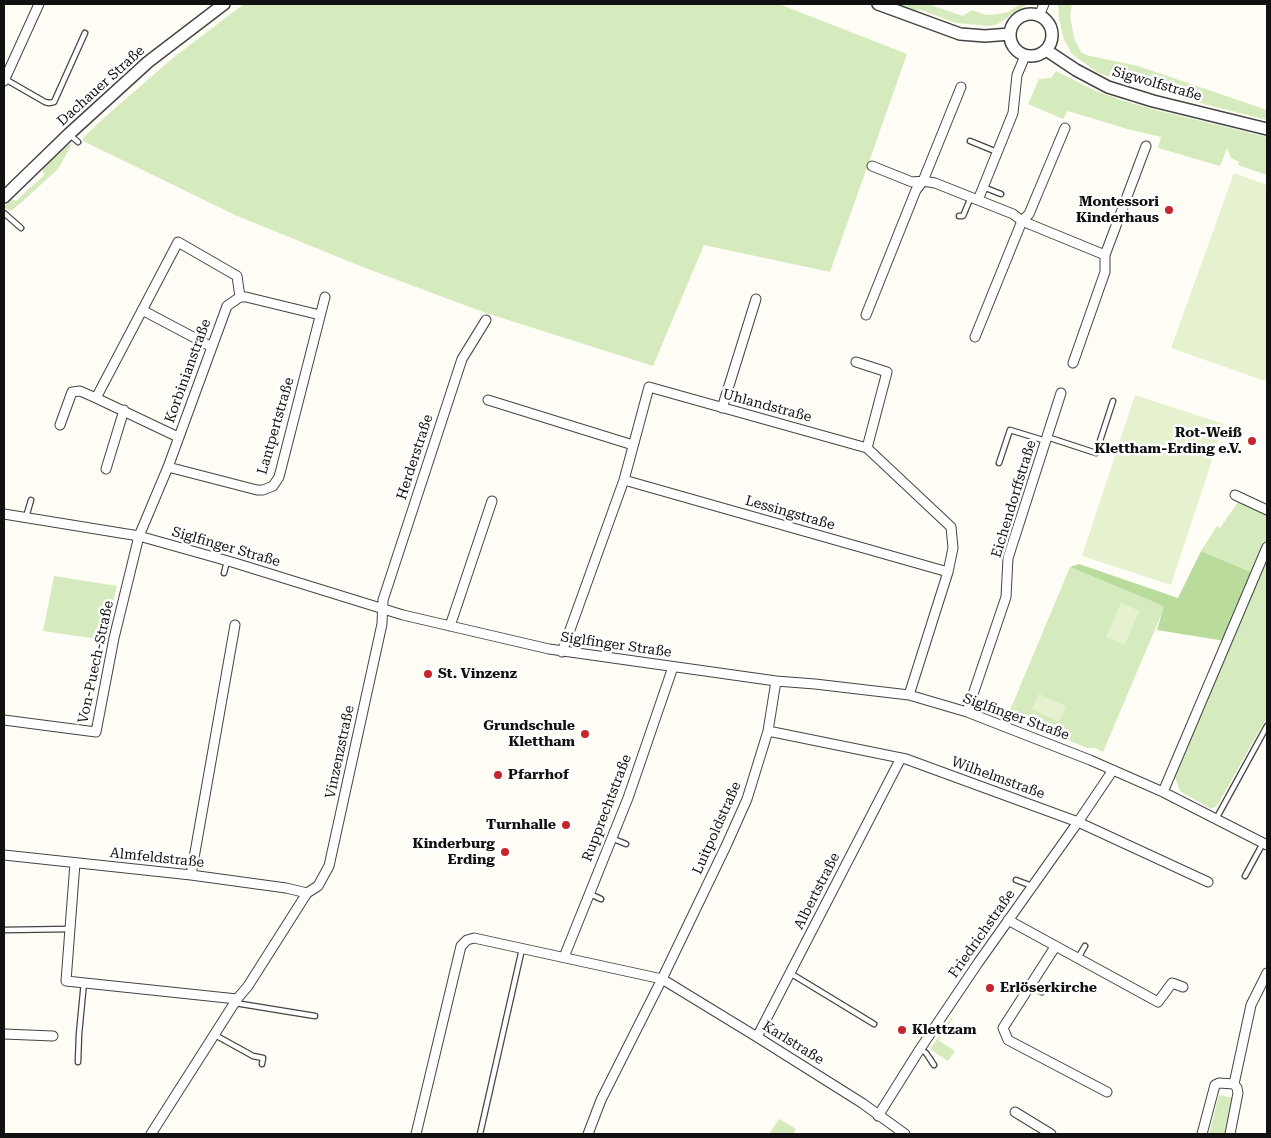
<!DOCTYPE html>
<html>
<head>
<meta charset="utf-8">
<style>
  body { margin:0 }
  #map { position:relative; width:1271px; height:1138px; overflow:hidden; background:#fffdf5; font-family:"Roboto Serif",serif }
  canvas { display:block }
  .frame { position:absolute; inset:0; border:5px solid #111; pointer-events:none }
</style>
</head>
<body>
<div id="map">
<canvas width="1271" height="1138"></canvas>
<div class="frame"></div>
</div>
<script>
const g = document.querySelector('canvas').getContext('2d');
g.lineJoin = 'round';
function fillPath(path, color) {
  g.fillStyle = color;
  g.fill(path, 'evenodd');
}
function toPath(rows) {
  const path = new Path2D();
  for (const r of rows) {
    if (r.length === 3) {
      path.moveTo(r[0] + r[2], r[1]);
      path.arc(r[0], r[1], r[2], 0, 2 * Math.PI);
      continue;
    }
    path.moveTo(r[0], r[1]);
    for (let i = 2; i < r.length; i += 2) path.lineTo(r[i], r[i + 1]);
  }
  return path;
}
function strokePath(path, color, width, dash) {
  g.strokeStyle = color;
  g.lineWidth = width;
  g.lineCap = dash ? 'butt' : 'round';
  g.setLineDash(dash || []);
  g.stroke(path);
}
function write(font, color, halo, rows, align = 'center') {
  g.font = font + ' "Roboto Serif",serif';
  g.lineWidth = 5;
  g.setLineDash([]);
  g.textBaseline = 'middle';
  g.strokeStyle = halo;
  g.fillStyle = color;
  for (const [text, x, y, turn = 0] of rows) {
    g.save();
    g.translate(x, y);
    g.rotate((+turn || 0) * Math.PI / 180);
    g.textAlign = isNaN(turn) ? turn : align;
    if (halo) g.strokeText(text, 0, 0);
    g.fillText(text, 0, 0);
    g.restore();
  }
}
const green = toPath([
  [244,4,779,4,907,54,830,272,704,245,653,366,483,312,360,266,235,215,83,141,83,138,105,117,174,57],
  [898,4,928,4,963,16,972,10,986,15,999,14,1008,12,1020,4,1027,4,998,24,990,26,956,23,921,10,914,10],
  [1058,4,1072,4,1070,16,1074,38,1081,52,1086,55,1138,66,1267,110,1267,120,1204,104,1098,73,1072,54,1064,40,1059,19],
  [1056,71,1096,91,1121,100,1152,109,1267,137,1267,175,1238,165,1239,162,1231,158,1227,148,1220,166,1158,148,1161,137,1127,129,1068,111,1063,119,1028,104,1039,79,1051,78],
  [72,144,58,169,23,201,11,211,5,208,5,206,11,199,16,201,44,175,42,169,67,145],
  [1238,502,1267,515,1267,541,1253,573,1201,551,1217,526,1220,528],
  [1267,556,1267,717,1217,806,1211,809,1180,791,1174,774],
  [1070,567,1165,606,1103,752,1095,748,1087,748,1008,715],
  [54,576,117,586,104,640,43,631],
  [952,1017,953,1018,938,1040,955,1051,948,1061,930,1049],
  [1219,1095,1234,1098,1225,1134,1209,1134],
  [779,1119,796,1129,793,1134,769,1134]
]);
const forest = toPath([
  [1201,551,1253,573,1225,641,1157,630,1164,606,1070,567,1079,564,1178,598]
]);
const pitch = toPath([
  [1234,173,1267,185,1267,373,1265,381,1171,348],
  [1135,395,1224,424,1171,585,1082,556],
  [1121,603,1139,611,1125,645,1106,637],
  [1039,694,1066,706,1059,722,1032,709]
]);
const service = toPath([
  [5,79,45,102,49,103,54,102,85,33],
  [69,134,78,142],
  [970,141,997,152],
  [983,187,1001,194],
  [4,213,21,228],
  [959,216,963,216,971,197],
  [1047,437,1096,453,1113,401],
  [999,463,1010,430,1046,441],
  [26,517,31,500],
  [224,573,227,561],
  [1216,819,1267,726],
  [611,838,626,844],
  [1245,876,1263,843],
  [1016,880,1032,886],
  [590,894,601,899],
  [4,930,70,929],
  [1078,958,1085,946],
  [790,973,874,1024],
  [1030,986,1042,992],
  [235,1003,315,1016],
  [215,1035,253,1056,263,1058,262,1064],
  [920,1049,926,1053,934,1065],
  [78,1062,79,1034,84,982],
  [480,1134,522,949]
]);
const minor = toPath([
  [1039,16,1044,4],
  [4,81,39,4],
  [872,166,912,182,923,181,935,183,1013,214,1022,221,1105,255],
  [978,200,1013,113,1017,75,1025,56],
  [142,310,212,347],
  [866,315,916,190,923,181,961,87],
  [975,337,1022,221,1029,214,1065,128],
  [856,362,887,372,867,448],
  [1073,363,1105,272,1105,255,1146,146],
  [488,400,633,445],
  [722,408,756,299],
  [60,425,72,392,80,391,96,398],
  [178,437,96,398,178,242,237,276,240,297],
  [168,467,257,490,263,490,273,486,279,477,325,297],
  [106,469,124,410],
  [624,480,948,572],
  [1235,495,1267,510],
  [4,514,139,536,235,563,403,615,549,649,776,681,815,684,909,695,967,712,1090,760,1163,792,1267,845],
  [450,626,492,501],
  [562,652,624,480,649,387,867,448,951,527,953,548,948,572,909,695],
  [967,712,1006,597,1008,558,1061,393],
  [4,720,96,732,114,638,139,536,168,467,227,306,240,297,246,297,320,315],
  [768,731,906,759,1078,822,1208,882],
  [1163,792,1267,547],
  [4,855,191,875,286,888,307,893],
  [75,863,66,981,237,999],
  [191,875,235,625],
  [1008,920,1158,1002,1172,983,1183,987],
  [1055,947,1003,1028,1008,1040,1107,1092],
  [564,957,628,798,673,667],
  [4,1034,53,1036],
  [757,1037,901,758],
  [1015,1112,1051,1134],
  [878,1116,920,1049,978,963,1078,822,1113,770],
  [151,1134,237,999,248,986,307,893,318,886,329,866,382,624,383,600,462,359,486,320],
  [416,1134,461,946,467,940,474,938,662,979,757,1037,862,1103,905,1134],
  [588,1134,601,1100,662,979,726,846,747,799,768,731,776,681],
  [1202,1134,1215,1085,1219,1083,1234,1084],
  [1230,1134,1238,1093,1237,1088,1234,1084,1251,1005,1267,973]
]);
const tertiary = toPath([
  [878,4,960,34,985,36,1010,34],
  [1031,35,21],
  [1046,50,1076,70,1108,87,1153,101,1267,129],
  [4,197,69,134,148,62,224,4]
]);
const markers = [
  [1169,210,5,"#c4262e"],
  [1252,441,5,"#c4262e"],
  [428,674,5,"#c4262e"],
  [585,734,5,"#c4262e"],
  [498,775,5,"#c4262e"],
  [566,825,5,"#c4262e"],
  [505,852,5,"#c4262e"],
  [990,988,5,"#c4262e"],
  [902,1030,5,"#c4262e"]
];
const streetNames = [
  ["Sigwolfstraße",1157,84,16],
  ["Dachauer Straße",101,86,-42],
  ["Korbinianstraße",188,371,-70],
  ["Uhlandstraße",767,406,15],
  ["Lantpertstraße",276,426,-74],
  ["Herderstraße",415,457,-72],
  ["Eichendorffstraße",1014,499,-73],
  ["Lessingstraße",790,513,16],
  ["Siglfinger Straße",226,547,16],
  ["Siglfinger Straße",616,645,8],
  ["Von-Puech-Straße",96,662,-78],
  ["Siglfinger Straße",1016,717,20],
  ["Vinzenzstraße",340,752,-78],
  ["Wilhelmstraße",998,778,20],
  ["Rupprechtstraße",607,808,-69],
  ["Luitpoldstraße",717,828,-66],
  ["Almfeldstraße",157,858,6],
  ["Albertstraße",817,891,-63],
  ["Friedrichstraße",982,934,-55],
  ["Karlstraße",793,1043,32]
];
const poiNames = [
  ["Montessori",1159,202],
  ["Kinderhaus",1159,218],
  ["Rot-Weiß",1242,433],
  ["Klettham-Erding e.V.",1242,449],
  ["St. Vinzenz",438,674,"left"],
  ["Grundschule",575,726],
  ["Klettham",575,742],
  ["Pfarrhof",508,775,"left"],
  ["Turnhalle",556,825],
  ["Kinderburg",495,844],
  ["Erding",495,860],
  ["Erlöserkirche",1000,988,"left"],
  ["Klettzam",912,1030,"left"]
];
fillPath(green, '#d5ebbd');
fillPath(forest, '#b9dc9c');
fillPath(pitch, '#e6f2cf');
strokePath(service, '#444', 7);
strokePath(minor, '#444', 11);
strokePath(tertiary, '#444', 14);
strokePath(service, '#fff', 4.5);
strokePath(minor, '#fff', 9);
strokePath(tertiary, '#fff', 11);
for (const [x, y, r, color] of markers) {
  const dot = new Path2D();
  dot.arc(x, y, r, 0, 2 * Math.PI);
  g.fillStyle = color;
  g.fill(dot);
  strokePath(dot, '#fff', 2);
}
write('14px', '#111', '#fff', streetNames);
write('bold 14px', '#111', '#fff', poiNames, 'right');
</script>
</body>
</html>
